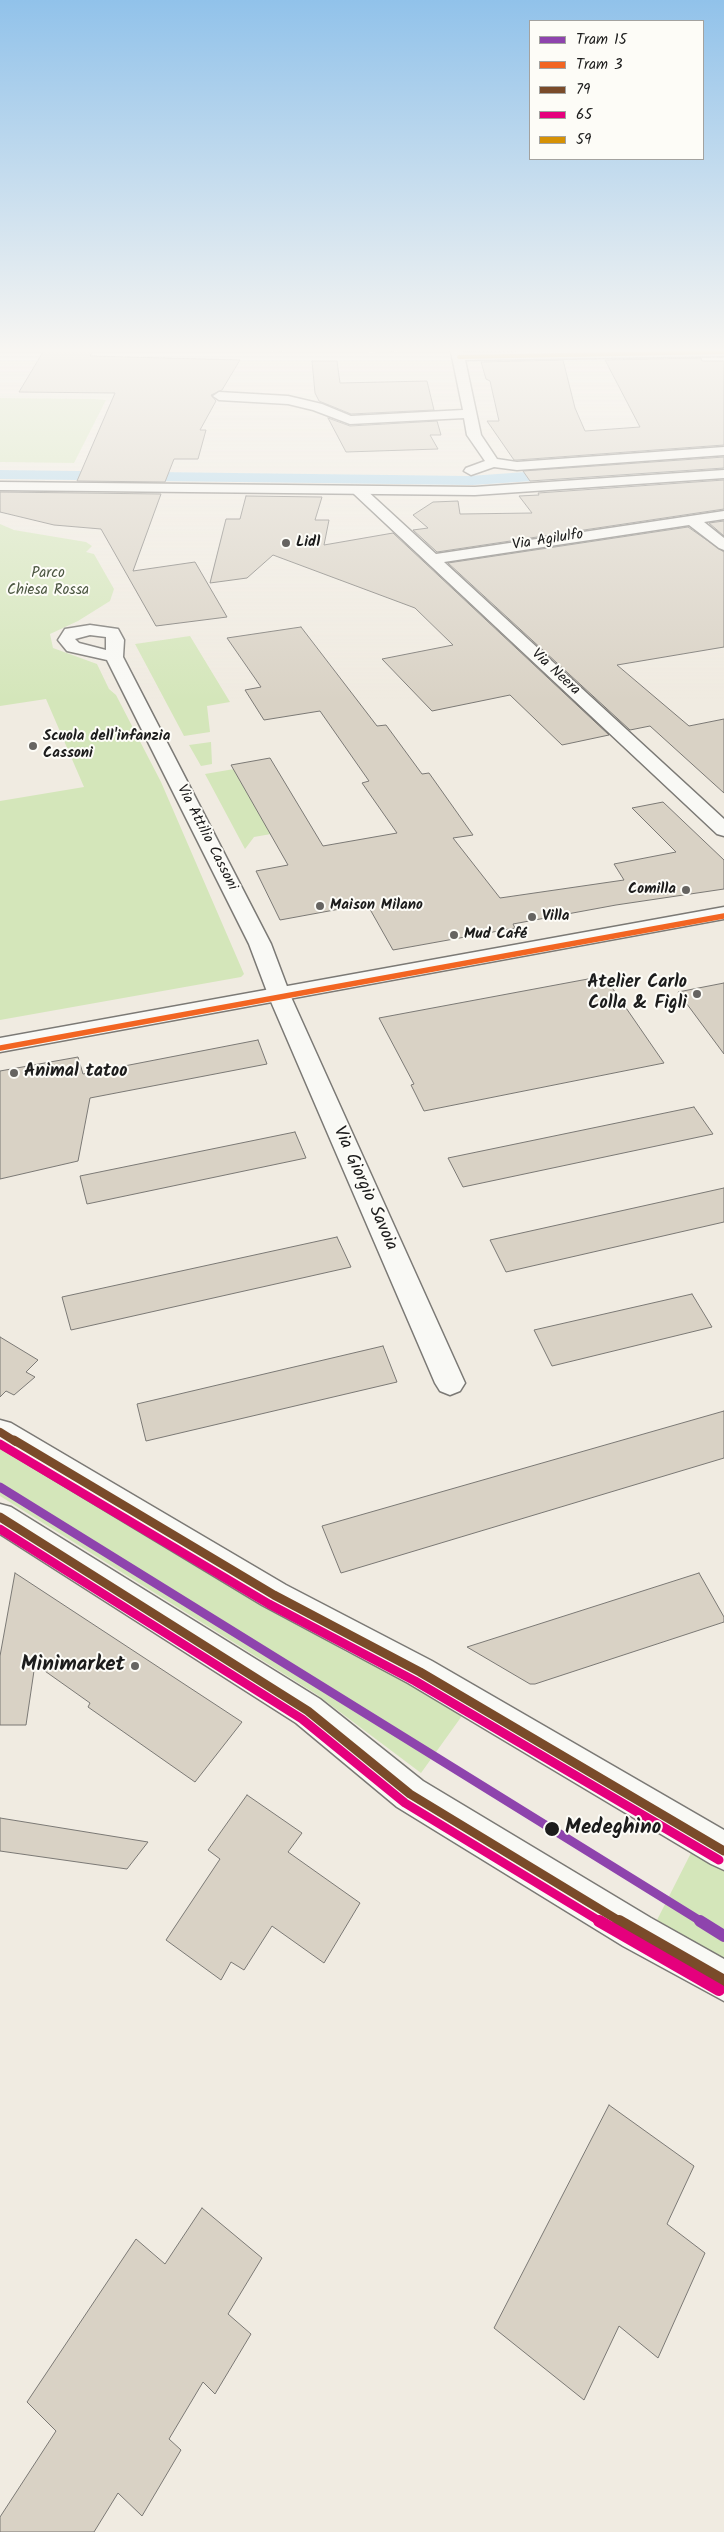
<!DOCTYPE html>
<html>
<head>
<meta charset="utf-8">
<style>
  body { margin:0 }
  #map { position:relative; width:724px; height:2532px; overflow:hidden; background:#f0ebe1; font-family:Kalam,sans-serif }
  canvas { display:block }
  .legend { position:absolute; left:529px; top:20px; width:175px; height:140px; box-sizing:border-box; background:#fdfcf7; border:1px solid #a3a29f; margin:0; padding:6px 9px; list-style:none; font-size:15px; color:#1c1c1c }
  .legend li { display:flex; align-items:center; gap:10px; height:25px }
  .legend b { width:25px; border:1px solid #a3a29f }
</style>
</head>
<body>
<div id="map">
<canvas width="724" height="2532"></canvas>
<ul class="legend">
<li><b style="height:6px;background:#8e44ad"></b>Tram 15</li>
<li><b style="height:6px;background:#f26522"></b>Tram 3</li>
<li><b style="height:6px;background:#7a4b2a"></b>79</li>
<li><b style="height:6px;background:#e5007d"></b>65</li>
<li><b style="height:6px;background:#d69104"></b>59</li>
</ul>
</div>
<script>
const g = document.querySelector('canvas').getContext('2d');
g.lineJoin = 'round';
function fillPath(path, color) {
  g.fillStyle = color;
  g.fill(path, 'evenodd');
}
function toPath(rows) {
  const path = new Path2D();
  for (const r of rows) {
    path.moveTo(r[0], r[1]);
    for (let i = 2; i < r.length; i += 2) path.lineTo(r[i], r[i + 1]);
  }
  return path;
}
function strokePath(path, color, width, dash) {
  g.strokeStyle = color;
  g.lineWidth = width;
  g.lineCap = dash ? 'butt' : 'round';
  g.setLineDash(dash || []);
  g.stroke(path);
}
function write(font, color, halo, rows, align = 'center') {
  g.font = font + ' Kalam,sans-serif';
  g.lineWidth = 4;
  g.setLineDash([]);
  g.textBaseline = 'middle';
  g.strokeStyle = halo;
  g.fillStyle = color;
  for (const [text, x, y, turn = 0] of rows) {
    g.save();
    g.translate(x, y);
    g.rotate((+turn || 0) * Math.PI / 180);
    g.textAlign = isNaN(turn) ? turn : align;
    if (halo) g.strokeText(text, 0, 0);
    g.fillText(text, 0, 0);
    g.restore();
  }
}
const green = toPath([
  [261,347,435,347,436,349,363,353,362,349,306,349,275,352],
  [0,398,95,399,106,400,74,463,0,462],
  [0,524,14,530,86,542,92,546,86,552,94,554,114,589,110,601,78,621,50,634,53,648,97,664,109,689,116,695,161,782,244,974,241,977,0,1020,0,801,84,787,46,699,0,706],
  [190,636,230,702,207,706,210,732,184,736,135,644],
  [211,742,212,764,201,766,189,745],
  [234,769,271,834,254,837,245,849,205,774],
  [0,1443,346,1652,432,1693,464,1713,421,1773,316,1694,0,1496],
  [693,1849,724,1871,724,1958,657,1920]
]);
const water = toPath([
  [724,458,724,468,473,485,0,479,0,470,469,476]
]);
const building = toPath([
  [46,347,95,347,90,356,240,360,222,390,211,395,216,401,200,430,206,430,198,459,174,459,165,482,77,481,115,393,19,392,46,347],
  [476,347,560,347,560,349,477,351,476,347],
  [701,358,702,361,724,361,724,445,517,460,514,460,487,421,499,421,490,381,486,379,481,362,563,360,575,408,585,431,640,427,605,360,701,358],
  [312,361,337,361,340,383,427,381,434,410,351,414,319,401,315,393,312,361],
  [328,418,350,426,437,421,441,435,430,435,438,449,346,452,328,418],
  [724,457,724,468,530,481,523,471,724,457],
  [724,480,724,509,437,552,413,530,428,528,413,515,433,502,458,501,460,514,532,513,519,496,539,495,538,493,724,480],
  [0,492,161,494,133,571,195,562,227,617,156,626,101,529,54,525,0,512,0,492],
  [246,496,322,497,315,520,329,520,324,545,393,533,609,735,562,745,510,695,432,711,382,659,453,645,415,608,273,555,247,578,210,583,226,519,240,519,246,496],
  [724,521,724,536,709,523,724,521],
  [688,527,724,552,724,647,617,665,689,726,724,719,724,793,650,726,630,730,448,563,688,527],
  [301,627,377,726,386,725,422,774,429,773,473,835,453,838,500,898,624,880,614,864,676,852,632,808,663,802,724,860,724,889,616,905,513,924,515,928,393,950,367,904,280,920,256,871,288,865,231,765,270,758,323,846,397,833,362,783,369,781,320,711,264,720,245,690,261,687,227,638,301,627],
  [604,976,664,1063,424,1111,411,1085,414,1084,379,1018,604,976],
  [724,983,724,1054,678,992,724,983],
  [258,1040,267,1064,90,1098,78,1161,0,1179,0,1071,78,1057,83,1074,258,1040],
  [694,1107,713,1134,463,1187,448,1158,694,1107],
  [295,1132,306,1158,87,1204,80,1176,295,1132],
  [724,1188,724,1222,506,1272,490,1240,724,1188],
  [337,1237,351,1267,71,1330,62,1297,337,1237],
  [692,1294,712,1327,552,1366,534,1330,692,1294],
  [0,1337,38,1360,26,1372,35,1377,14,1395,6,1391,0,1397,0,1337],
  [383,1346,397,1382,146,1441,137,1404,383,1346],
  [724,1411,724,1458,341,1573,322,1526,724,1411],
  [15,1573,242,1722,195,1782,88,1707,90,1703,35,1664,26,1725,0,1725,0,1656,15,1573],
  [699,1573,724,1617,724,1622,535,1684,530,1684,467,1647,699,1573],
  [247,1795,302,1833,288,1852,360,1903,324,1963,272,1926,244,1970,231,1962,221,1980,166,1940,220,1859,208,1850,247,1795],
  [0,1818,148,1842,127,1869,0,1851,0,1818],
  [609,2105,694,2166,667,2224,705,2253,658,2358,619,2326,584,2400,494,2328,609,2105],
  [202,2208,262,2258,228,2314,251,2334,215,2394,203,2382,169,2439,181,2450,142,2516,118,2493,94,2532,0,2532,0,2517,56,2431,27,2402,136,2239,165,2264,202,2208]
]);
const minor = toPath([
  [450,347,462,347,463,353,724,348,724,356,465,360,481,435,497,459,517,462,724,447,724,455,517,470,494,467,471,475,464,471,466,468,485,461,467,435,464,418,350,424,313,410,288,404,219,400,213,396,219,392,288,396,322,404,351,416,463,410,450,347],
  [359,487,364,488,436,554,724,511,724,519,704,522,724,538,724,550,719,548,689,525,444,562,724,819,724,836,717,834,354,494,352,491,359,487],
  [90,625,118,629,124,640,123,657,271,944,291,997,465,1383,460,1391,450,1395,440,1391,435,1383,269,997,249,944,107,660,67,651,58,640,65,629,90,625],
  [90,635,106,637,106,650,79,643,75,639,90,635]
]);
const tertiary = toPath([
  [724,907,724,919,0,1052,0,1038,724,907]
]);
const secondary = toPath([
  [0,1420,11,1423,286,1585,432,1661,724,1830,724,1870,711,1864,408,1683,262,1605,0,1447,0,1420],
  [0,1504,11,1507,320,1699,423,1781,651,1918,724,1959,724,2001,623,1946,397,1807,296,1723,0,1534,0,1504]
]);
const primary = toPath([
  [724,470,724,478,475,495,0,490,0,482,475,487,724,470]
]);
const bus1Far2 = toPath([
  [0,1432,16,1442]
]);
const bus1Far1 = toPath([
  [14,1440,274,1595,420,1672,724,1851],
  [0,1517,308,1711,410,1794,621,1922]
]);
const bus1 = toPath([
  [619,1921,724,1981]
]);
const bus2Far1 = toPath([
  [0,1444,269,1604,415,1681,719,1860],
  [0,1529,302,1719,405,1803,601,1922]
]);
const bus2 = toPath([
  [599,1921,719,1990]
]);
const bus3 = toPath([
  [459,357,724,352]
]);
const tram1Far1 = toPath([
  [0,1487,702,1922]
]);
const tram1 = toPath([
  [700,1921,724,1936]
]);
const tram2 = toPath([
  [0,1048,724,916]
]);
const markers = [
  [286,543,5,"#666461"],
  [33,746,5,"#666461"],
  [686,890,5,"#666461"],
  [320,906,5,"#666461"],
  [532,917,5,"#666461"],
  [454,935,5,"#666461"],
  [697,994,5,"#666461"],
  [14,1073,5,"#666461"],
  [135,1666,5,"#666461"],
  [552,1829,8,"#1c1c1c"]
];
const farStreetnames = [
  ["Via Agilulfo",548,541,-9],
  ["Via Neera",555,673,43],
  ["Via Attilio Cassoni",206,838,63]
];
const farPoinames = [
  ["Lidl",296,543],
  ["Scuola dell'infanzia",43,737],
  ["Cassoni",43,754],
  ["Comilla",676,890,"right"],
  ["Maison Milano",330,906],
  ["Villa",542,917],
  ["Mud Café",464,935]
];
const farParknames = [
  ["Parco",48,574],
  ["Chiesa Rossa",48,591]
];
const poiNames = [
  ["Atelier Carlo",687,984],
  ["Colla & Figli",687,1005],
  ["Animal tatoo",24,1073,"left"]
];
const streetNames = [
  ["Via Giorgio Savoia",364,1189,66]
];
const nearPoinames = [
  ["Minimarket",125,1666]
];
const nearStopnames = [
  ["Medeghino",565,1829]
];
fillPath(green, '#d4e6ba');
fillPath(water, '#aed7ee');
fillPath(building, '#d9d2c5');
strokePath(building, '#7b7975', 1);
strokePath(minor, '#7b7975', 3);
strokePath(tertiary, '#7b7975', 3);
strokePath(secondary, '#7b7975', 3);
strokePath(primary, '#7b7975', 3);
fillPath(minor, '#f9f9f5');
fillPath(tertiary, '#f9f9f5');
fillPath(secondary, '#f9f9f5');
fillPath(primary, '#f9f9f5');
strokePath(bus1Far2, '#7a4b2a', 8);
strokePath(bus1Far1, '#7a4b2a', 9);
strokePath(bus1, '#7a4b2a', 12);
strokePath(bus2Far1, '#e5007d', 9);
strokePath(bus2, '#e5007d', 12);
strokePath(bus3, '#d69104', 4);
strokePath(tram1Far1, '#8e44ad', 9);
strokePath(tram1, '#8e44ad', 12);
strokePath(tram2, '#f26522', 5.5);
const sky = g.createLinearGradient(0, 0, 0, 701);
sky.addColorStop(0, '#91c2ea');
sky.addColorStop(0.5, '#f8f6f2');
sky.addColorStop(1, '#f8f6f200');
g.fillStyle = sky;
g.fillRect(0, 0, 724, 701);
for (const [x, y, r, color] of markers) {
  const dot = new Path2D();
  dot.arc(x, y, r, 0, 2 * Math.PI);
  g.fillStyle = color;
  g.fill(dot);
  strokePath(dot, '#fdfcf7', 2);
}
write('15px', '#1c1c1c', '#fdfcf7', farStreetnames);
write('bold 15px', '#1c1c1c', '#fdfcf7', farPoinames, 'left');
write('15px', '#4c5742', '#fdfcf7', farParknames);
write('bold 18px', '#1c1c1c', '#fdfcf7', poiNames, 'right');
write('18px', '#1c1c1c', '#fdfcf7', streetNames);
write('bold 21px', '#1c1c1c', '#fdfcf7', nearPoinames, 'right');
write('bold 21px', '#1c1c1c', '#fdfcf7', nearStopnames, 'left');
</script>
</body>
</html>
